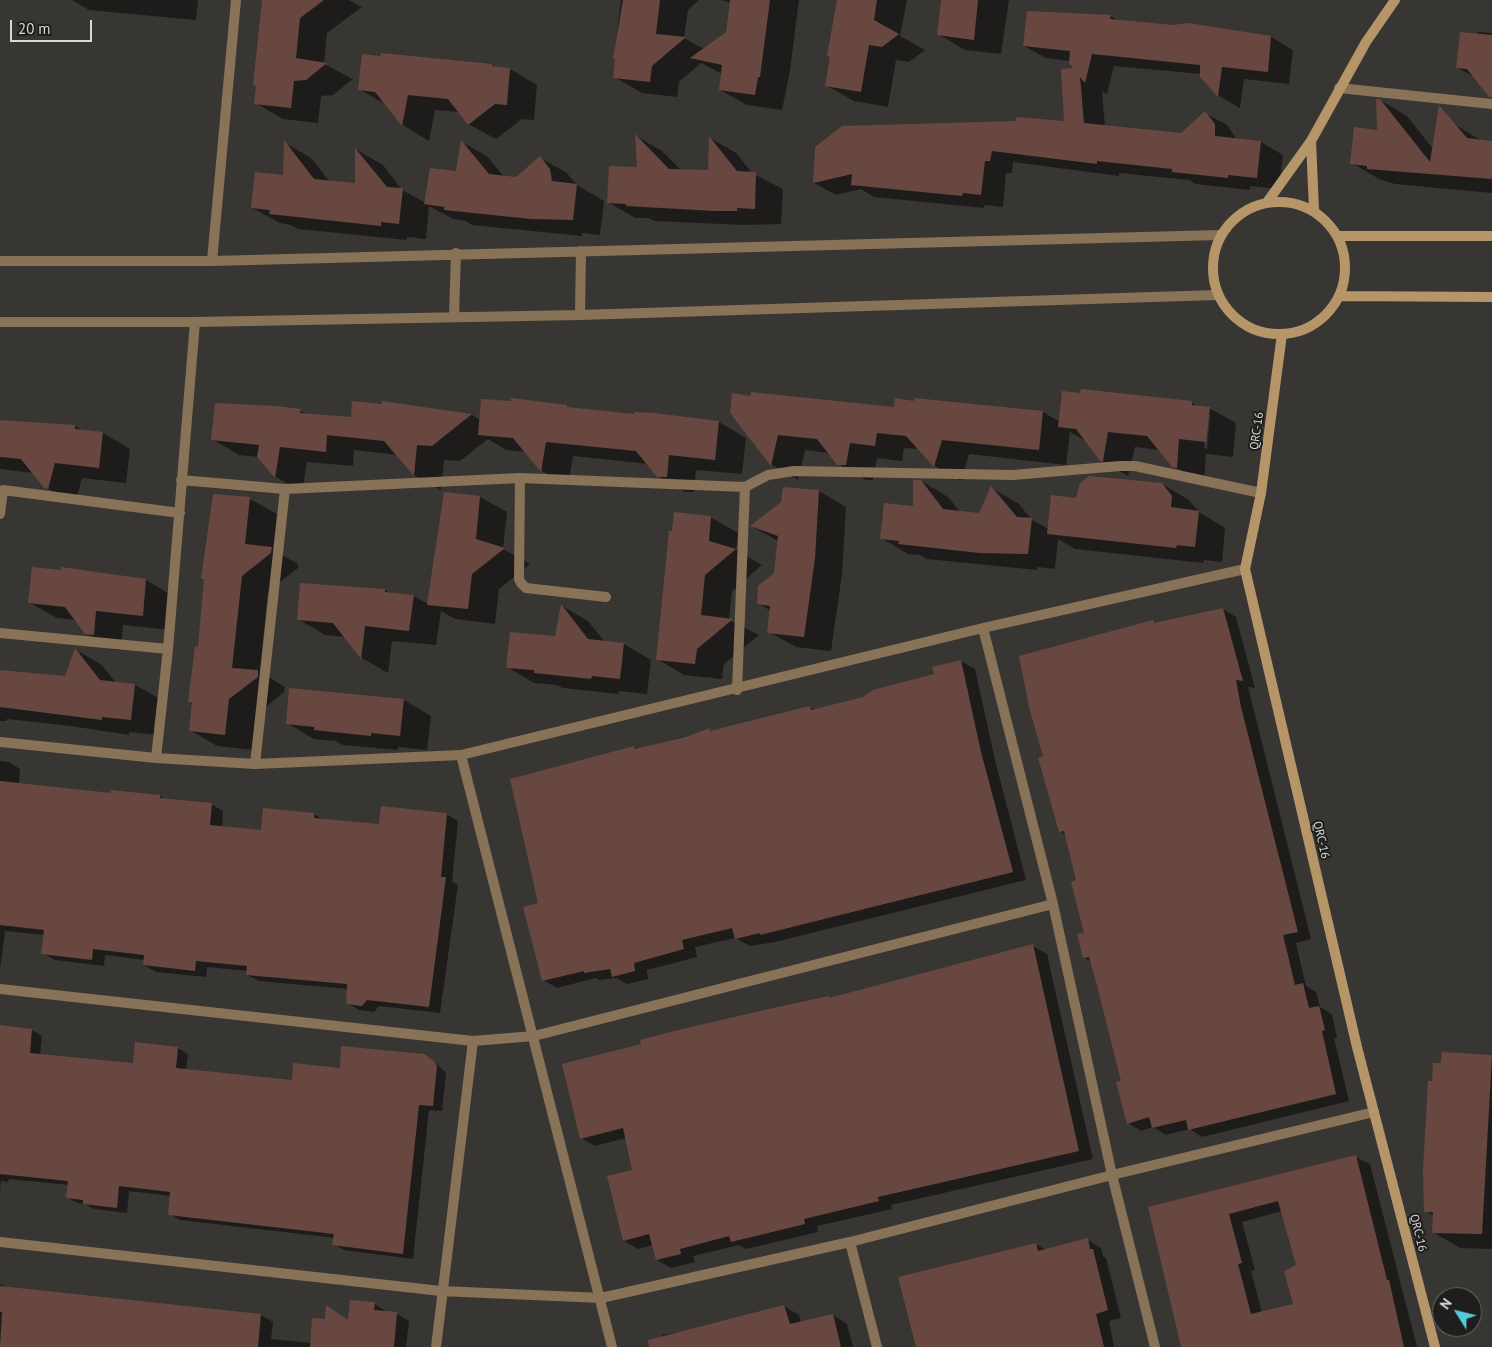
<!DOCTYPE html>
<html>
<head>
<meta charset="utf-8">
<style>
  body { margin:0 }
  #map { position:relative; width:1492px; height:1347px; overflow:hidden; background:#383633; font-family:"PT Sans",sans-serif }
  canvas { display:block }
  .north { position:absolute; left:1432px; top:1287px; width:50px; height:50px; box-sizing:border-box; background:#1e1e1c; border:1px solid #696967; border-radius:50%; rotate:306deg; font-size:14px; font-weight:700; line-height:20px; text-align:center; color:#dad9d7 }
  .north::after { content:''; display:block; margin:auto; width:18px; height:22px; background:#52cbda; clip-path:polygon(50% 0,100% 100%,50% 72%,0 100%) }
  .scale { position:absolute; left:10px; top:20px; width:82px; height:22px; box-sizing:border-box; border:2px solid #dad9d7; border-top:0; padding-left:6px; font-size:15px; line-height:18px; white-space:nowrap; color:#dad9d7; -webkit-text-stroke:4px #1e1e1c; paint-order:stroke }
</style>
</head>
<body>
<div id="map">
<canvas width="1492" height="1347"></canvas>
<div class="north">N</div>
<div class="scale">20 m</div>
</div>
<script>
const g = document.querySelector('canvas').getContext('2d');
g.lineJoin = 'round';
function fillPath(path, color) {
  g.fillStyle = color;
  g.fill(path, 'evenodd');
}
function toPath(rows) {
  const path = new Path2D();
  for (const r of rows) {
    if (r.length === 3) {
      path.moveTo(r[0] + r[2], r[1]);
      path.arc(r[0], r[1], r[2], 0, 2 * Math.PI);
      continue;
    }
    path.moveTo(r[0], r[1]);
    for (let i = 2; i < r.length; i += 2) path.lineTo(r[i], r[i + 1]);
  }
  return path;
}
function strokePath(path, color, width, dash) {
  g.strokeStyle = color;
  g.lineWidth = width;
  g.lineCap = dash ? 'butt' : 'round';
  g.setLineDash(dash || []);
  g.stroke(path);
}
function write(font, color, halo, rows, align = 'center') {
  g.font = font + ' "PT Sans",sans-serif';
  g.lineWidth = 4;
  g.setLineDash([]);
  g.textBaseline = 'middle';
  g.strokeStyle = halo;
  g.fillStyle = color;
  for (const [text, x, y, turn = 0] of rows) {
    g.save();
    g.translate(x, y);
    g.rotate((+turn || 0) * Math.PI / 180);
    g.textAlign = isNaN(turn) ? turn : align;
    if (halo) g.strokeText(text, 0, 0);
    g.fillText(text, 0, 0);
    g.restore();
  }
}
const shadow = toPath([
  [72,0,198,0,196,20,89,10],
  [263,0,349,0,362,7,327,33,324,64,353,79,333,95,321,96,318,123,283,119,256,103],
  [621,0,699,0,688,10,684,38,704,49,727,33,731,3,721,0,799,0,790,71,782,110,747,105,720,90,722,74,701,63,679,82,677,97,642,93,614,77,616,60,614,59],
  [841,0,907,0,900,36,925,50,909,62,896,60,888,107,854,101,826,85],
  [940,0,1009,0,1001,54,965,50,938,34,942,3],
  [1028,12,1111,16,1119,21,1271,37,1293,50,1289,84,1244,79,1240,108,1219,96,1201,74,1114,66,1107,94,1102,91,1105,126,1181,134,1205,113,1227,125,1237,140,1261,142,1283,155,1279,189,1250,186,1250,190,1195,184,1189,180,1119,173,1119,176,1013,162,1012,173,1006,173,1003,207,984,205,984,208,874,197,861,189,836,195,814,183,1065,122,1075,69,1070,61,1046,58,1024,46],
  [1478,32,1492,33,1492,97,1476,78,1458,68],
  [492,65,497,68,510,69,537,85,534,120,522,119,496,139,468,124,460,112,435,110,429,141,403,125,387,105,360,90],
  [1380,100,1407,116,1433,149,1451,122,1482,141,1492,142,1492,193,1395,184,1379,179,1352,163,1378,131],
  [636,136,662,151,681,170,709,172,710,138,736,153,752,173,783,189,781,224,743,225,654,221,649,218,635,218,608,202,638,168],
  [462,142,488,157,504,177,517,179,540,158,567,173,577,185,604,201,600,235,582,233,582,236,472,225,466,221,453,219,429,206,426,239,407,237,407,240,298,229,291,225,280,223,252,208,284,177,285,143,311,158,330,182,357,185,357,150,383,165,402,190,426,203,457,172],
  [915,399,1043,412,1060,422,1191,402,1199,407,1209,408,1236,423,1233,457,1206,454,1204,483,1173,466,1159,450,1135,447,1128,476,1101,460,1087,442,1070,432,1066,465,969,454,961,481,935,466,920,449,904,448,902,461,877,458,873,480,866,480,838,464,829,453,805,450,798,480,772,465,731,413,895,408,915,402],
  [1208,415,1210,415,1207,449,1204,448],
  [383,403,472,415,480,420,566,406,571,409,719,422,746,438,742,474,696,470,694,492,685,492,658,476,649,464,573,456,568,486,542,471,526,452,506,450,488,439,460,461,444,460,441,490,414,475,397,455,354,450,353,466,307,462,302,492,276,477,259,457,239,455,212,439,300,411,307,414,352,418,383,406],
  [0,420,75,426,82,431,103,433,130,449,126,483,82,478,75,504,45,487,33,473,0,469],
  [921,481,948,497,960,512,980,514,991,488,1018,503,1032,520,1049,529,1077,499,1162,484,1189,500,1199,512,1225,528,1222,562,1204,560,1203,563,1075,549,1058,539,1055,569,1037,567,1037,570,927,559,920,555,908,554,881,538,914,507],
  [819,491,846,507,842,574,831,651,796,647,769,632,771,611,758,603,775,574,778,541,753,527],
  [480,497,507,512,503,549,530,564,499,589,495,624,455,619,441,611,436,645,392,641,388,673,362,658,345,637,325,635,298,619,302,584,385,590,392,594,414,596,428,604],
  [250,499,277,514,273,550,298,564,298,568,268,591,260,672,285,687,284,692,256,715,252,750,217,746,190,730,193,703,190,701,199,648],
  [710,517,738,533,736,550,762,565,732,591,729,620,759,635,724,664,722,679,684,675,657,659],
  [62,568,146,580,173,596,170,630,123,625,121,650,113,649,86,633,76,620,57,618,30,603,62,572],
  [562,606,588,621,605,642,624,644,651,660,647,694,619,691,618,694,563,688,556,685,534,683,507,667,556,637],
  [1223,609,1236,617,1255,688,1248,687,1311,939,1296,943,1306,986,1316,992,1320,1007,1332,1014,1337,1038,1334,1038,1349,1101,1202,1137,1190,1129,1166,1135,1153,1127,1141,1131,1128,1123,1122,1082,1091,962,1084,957,1086,934,1078,881,1066,835,1060,831,1045,757,1153,622,1156,623],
  [76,650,102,665,116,683,135,685,162,700,158,735,129,732,129,735,71,726,7,719,6,721,0,721,0,671,66,678],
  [961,661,975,669,995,760,1026,880,775,942,750,946,735,938,695,947,697,957,647,970,648,979,627,984,616,978,599,980,596,978,557,988,543,980,539,904,634,747,638,749,709,730,712,731,810,707,816,711,864,698,936,675],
  [404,700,431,716,427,750,398,747,398,750,343,745,336,741,314,739,287,723],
  [0,761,9,762,20,769,19,784,112,794,160,796,166,800,211,804,223,811,222,827,262,831,314,814,323,820,380,825,446,814,458,821,452,882,458,885,440,1013,379,1006,374,1012,359,1010,347,1003,348,989,259,981,247,975,248,971,207,967,206,977,156,972,144,965,145,960,105,955,104,966,55,960,43,953,45,935,5,931,0,970],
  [1033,946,1047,954,1093,1159,891,1205,892,1209,817,1226,818,1232,746,1249,739,1245,693,1256,695,1262,671,1268,657,1260,653,1245,638,1249,624,1241,634,1171,626,1138,595,1146,581,1138,828,997,831,999],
  [0,1027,32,1030,42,1036,40,1055,134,1064,136,1043,178,1048,188,1054,186,1071,293,1082,342,1069,434,1061,446,1073,442,1111,429,1110,413,1259,344,1250,334,1244,335,1238,180,1220,170,1214,171,1196,129,1191,127,1213,94,1209,85,1204,78,1203,68,1198,69,1185,9,1179,8,1182,1,1181,0,1193],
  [1443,1054,1492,1056,1492,1249,1460,1248,1433,1232,1434,1216,1426,1211,1428,1104,1434,1064,1442,1065],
  [1356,1157,1370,1164,1417,1347,1183,1347,1174,1309,1172,1307,1149,1208],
  [1282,1211,1298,1265,1295,1305,1262,1313,1251,1271,1255,1270,1242,1222],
  [1088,1240,1101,1248,1103,1256,1106,1258,1121,1318,1109,1321,1114,1347,917,1347,1036,1244,1046,1250],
  [0,1284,12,1289,261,1315,273,1322,271,1339,311,1343,326,1321,327,1307,349,1321,351,1301,375,1304,387,1312,397,1314,409,1321,406,1347,0,1347],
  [784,1306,799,1315,801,1323,833,1315,847,1324,853,1347,665,1347,662,1335,686,1331]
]);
const building = toPath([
  [262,0,324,0,300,18,296,58,327,63,306,80,294,81,291,108,254,104,256,86,253,85],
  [623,0,660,0,656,34,686,37,652,66,650,82,613,78,615,59,613,59],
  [730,0,770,0,760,77,758,77,755,95,719,90,722,65,690,58,726,32],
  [837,0,877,0,874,20,899,34,882,47,869,45,861,92,825,86,830,57,827,56],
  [941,0,978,0,974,40,937,35],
  [1027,11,1111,15,1110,19,1173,25,1188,23,1271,36,1268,72,1222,67,1218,97,1200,77,1200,65,1092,54,1085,83,1080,77,1084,123,1181,133,1205,111,1215,124,1215,136,1261,141,1257,178,1228,175,1228,178,1172,172,1172,169,1097,161,1097,164,992,151,990,161,985,161,981,195,963,193,962,196,851,185,852,174,813,183,815,147,842,126,1016,121,1016,117,1064,121,1061,69,1073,68,1069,63,1070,51,1023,46],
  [1460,32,1492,35,1492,97,1489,97,1467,69,1456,68],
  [381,53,492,64,492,66,510,68,507,105,495,104,468,125,448,99,408,95,402,126,375,92,358,90,362,54,380,56],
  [1376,99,1380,99,1430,162,1439,105,1467,138,1492,141,1492,179,1367,169,1367,166,1350,164,1354,127,1377,130],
  [635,134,669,169,708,170,709,136,737,171,756,172,755,209,737,208,737,211,715,211,626,206,626,204,607,203,609,166,637,167],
  [284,140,314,179,355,183,355,148,387,187,403,188,399,224,381,222,381,226,269,214,270,210,251,208,255,172,283,175],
  [461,140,489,174,516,177,540,156,550,169,552,181,577,184,573,220,531,219,444,210,444,207,424,204,430,168,456,171],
  [1081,389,1192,401,1192,405,1210,407,1206,442,1179,439,1177,468,1172,467,1147,436,1108,432,1103,461,1100,461,1076,429,1058,427,1062,391,1080,393],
  [751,392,894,407,895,398,914,401,914,398,1043,411,1039,450,942,440,934,467,906,436,877,433,875,446,850,443,846,465,837,465,817,439,778,435,771,466,730,413,732,393,750,396],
  [511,398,567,405,567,407,634,414,634,412,654,413,719,421,715,460,669,455,667,477,657,477,636,451,546,442,541,472,513,438,478,435,481,399,511,401],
  [352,401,382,404,382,401,472,414,432,446,417,445,414,476,384,441,327,435,326,452,280,447,275,478,257,457,259,445,211,440,215,403,276,406,301,409,300,413,351,417],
  [0,420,75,425,75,429,103,432,99,468,55,463,48,489,44,488,21,459,0,457],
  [1089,476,1162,483,1172,496,1171,507,1199,511,1195,547,1177,545,1176,548,1047,534,1051,495,1076,498,1080,483],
  [913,480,921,480,943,509,979,513,991,486,1017,517,1032,518,1028,554,979,553,898,544,899,541,880,539,884,503,913,506],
  [783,487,819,490,815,558,804,637,767,633,770,606,757,604,758,586,774,573,778,536,750,526,781,502],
  [444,492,480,496,476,539,505,548,472,574,468,609,427,605],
  [213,494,250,497,245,544,272,547,271,553,242,576,232,668,258,670,258,677,229,699,225,735,189,731,192,702,188,702,195,646,198,647,204,579,201,579],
  [674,512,711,516,709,541,736,549,705,575,701,615,733,619,697,649,695,664,656,660,669,531,672,531],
  [32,567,61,570,61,567,146,579,143,616,96,611,94,635,85,634,65,607,28,603],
  [300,583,385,589,385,592,414,595,409,631,365,626,361,659,333,623,297,620],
  [561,604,588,639,624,643,620,679,592,676,591,679,563,676,534,673,534,670,506,668,510,632,555,636],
  [1223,608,1243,681,1236,680,1241,707,1298,932,1283,935,1295,985,1303,983,1309,1008,1319,1006,1325,1030,1322,1031,1336,1094,1188,1130,1186,1120,1152,1128,1149,1117,1127,1124,1116,1082,1121,1081,1096,982,1089,957,1083,958,1077,934,1084,933,1071,882,1076,880,1064,831,1059,832,1045,782,1038,758,1043,756,1029,707,1019,656,1153,620,1154,623],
  [75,648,100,680,135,684,131,720,102,717,102,720,0,707,0,670,65,676],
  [961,660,981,752,1013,872,760,935,760,933,735,939,732,928,682,940,684,949,634,963,635,971,612,977,610,969,584,973,584,971,542,981,523,907,538,903,510,779,634,746,635,749,685,737,710,728,710,731,810,706,811,710,863,697,873,690,934,674,932,667],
  [289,688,404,699,400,736,371,733,371,736,314,730,314,727,286,724],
  [0,781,111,793,111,790,160,795,160,798,212,803,210,825,261,830,263,808,314,813,314,818,379,824,381,806,447,813,441,877,446,877,429,1007,367,1000,362,1006,346,1004,347,984,246,975,247,966,196,961,195,971,143,965,144,955,93,949,92,960,41,954,44,930,0,925],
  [1033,944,1079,1151,878,1197,879,1201,804,1219,805,1224,731,1242,729,1236,680,1249,681,1254,656,1260,649,1234,623,1241,607,1176,632,1170,623,1128,580,1139,562,1064,641,1044,640,1040,678,1030,773,1008,829,996,829,998],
  [0,1025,32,1029,30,1053,133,1063,135,1042,178,1047,176,1068,292,1080,293,1063,340,1068,341,1046,424,1054,434,1061,437,1066,433,1106,419,1105,403,1254,332,1245,334,1234,168,1215,170,1192,119,1186,117,1208,83,1204,83,1200,66,1198,68,1181,0,1174],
  [1442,1052,1492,1055,1482,1234,1432,1233,1433,1212,1424,1212,1423,1170,1428,1081,1432,1081,1433,1063,1441,1063],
  [1356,1155,1387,1280,1389,1280,1404,1347,1181,1347,1148,1207],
  [1278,1201,1296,1265,1284,1271,1293,1304,1251,1314,1238,1264,1242,1263,1229,1214],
  [1088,1238,1090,1249,1093,1249,1108,1310,1096,1314,1104,1347,916,1347,898,1277,1036,1243,1038,1251],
  [0,1286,261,1314,258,1347,0,1347,2,1312,0,1312],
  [350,1300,375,1302,374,1310,397,1312,394,1347,310,1347,312,1318,325,1319,326,1305,348,1320],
  [784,1305,790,1324,833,1314,841,1347,649,1347,648,1340]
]);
const street = toPath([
  [1339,88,1492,104],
  [0,261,212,261,1220,235],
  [212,261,236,0],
  [580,315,581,251],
  [454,317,456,253],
  [0,322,195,322,580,315,1217,295],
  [181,480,285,489,255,764],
  [745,487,768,475,794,471,1013,475,1120,466,1135,466,1261,493],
  [285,489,520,478],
  [0,514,3,490,180,513],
  [606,597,526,588,521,583,519,579,520,478,745,487,737,690],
  [983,628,1053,904,1112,1175,1155,1347],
  [0,633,168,649],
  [0,742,156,758,255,764,461,755],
  [156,758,168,649,195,322],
  [0,989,473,1041],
  [0,1242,441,1291,601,1298,850,1242,1112,1175,1374,1112],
  [850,1242,877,1347],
  [436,1347,473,1041,534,1036,1053,904],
  [612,1347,461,755,983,628,1245,569]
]);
const secondary = toPath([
  [1311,141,1314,210],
  [1268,201,1311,141,1366,42,1395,0],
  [1279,268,66],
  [1338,236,1492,236],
  [1339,296,1492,297],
  [1282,334,1261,493,1245,569,1357,1047,1435,1347]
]);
const streetNames = [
  ["QRC-16",1257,431,-82],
  ["QRC-16",1321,840,77],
  ["QRC-16",1418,1233,76]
];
fillPath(shadow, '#0007');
fillPath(building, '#684741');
strokePath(street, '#887358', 10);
strokePath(secondary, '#b69569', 10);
write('12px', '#dad9d7', '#1e1e1c', streetNames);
</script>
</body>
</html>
